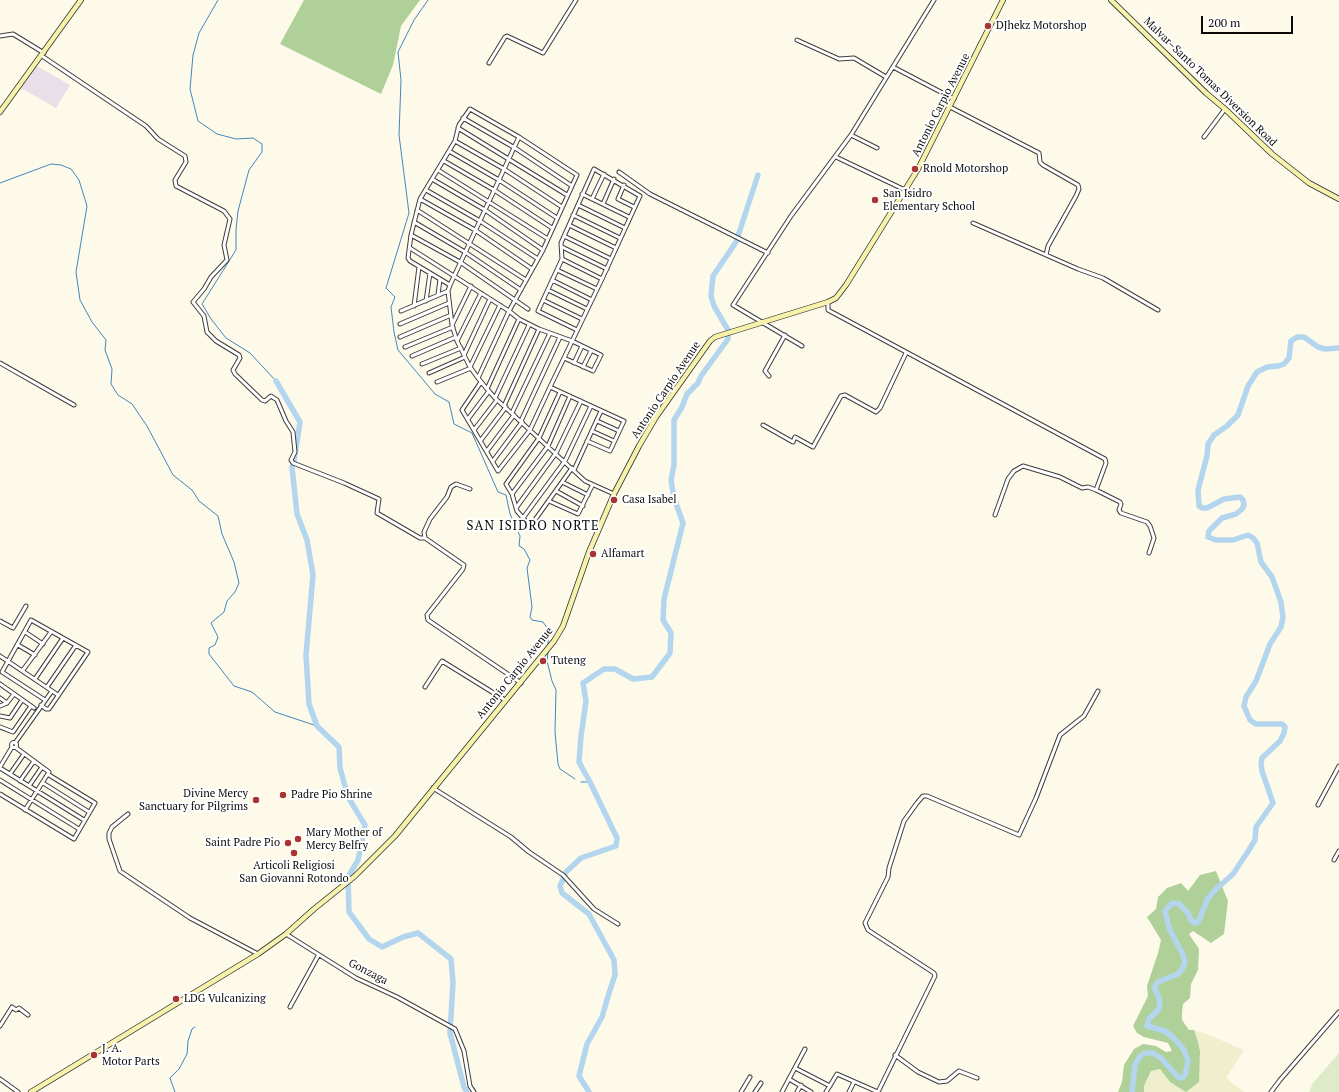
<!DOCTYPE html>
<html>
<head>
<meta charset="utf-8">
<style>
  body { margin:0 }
  #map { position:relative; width:1339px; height:1092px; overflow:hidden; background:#fdfaea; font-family:"PT Serif",serif }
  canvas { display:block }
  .scale { position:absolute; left:1201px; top:16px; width:92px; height:18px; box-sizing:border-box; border:2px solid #0a0a0a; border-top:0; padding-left:5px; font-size:12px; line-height:14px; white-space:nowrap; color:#0a0a0a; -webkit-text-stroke:3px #fff; paint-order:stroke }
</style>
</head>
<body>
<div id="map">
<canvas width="1339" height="1092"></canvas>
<div class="scale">200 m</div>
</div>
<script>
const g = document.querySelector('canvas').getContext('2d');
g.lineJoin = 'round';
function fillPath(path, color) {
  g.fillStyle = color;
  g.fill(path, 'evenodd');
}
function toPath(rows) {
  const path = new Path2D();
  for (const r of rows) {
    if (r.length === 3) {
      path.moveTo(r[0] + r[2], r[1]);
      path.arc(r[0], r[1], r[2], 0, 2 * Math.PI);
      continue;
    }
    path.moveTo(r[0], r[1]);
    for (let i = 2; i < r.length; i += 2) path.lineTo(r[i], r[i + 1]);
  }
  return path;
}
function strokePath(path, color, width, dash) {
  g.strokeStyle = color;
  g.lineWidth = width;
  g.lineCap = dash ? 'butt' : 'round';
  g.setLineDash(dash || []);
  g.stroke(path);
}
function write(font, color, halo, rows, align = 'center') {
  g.font = font + ' "PT Serif",serif';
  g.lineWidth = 4;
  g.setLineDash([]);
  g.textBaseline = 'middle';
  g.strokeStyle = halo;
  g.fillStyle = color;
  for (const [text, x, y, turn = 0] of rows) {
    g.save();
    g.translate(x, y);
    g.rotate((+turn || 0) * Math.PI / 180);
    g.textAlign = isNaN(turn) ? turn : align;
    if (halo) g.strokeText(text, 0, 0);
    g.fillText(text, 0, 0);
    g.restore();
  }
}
const industrial = toPath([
  [37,66,70,85,56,108,21,88]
]);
const farmland = toPath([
  [1194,1030,1209,1035,1244,1050,1226,1078,1244,1092,1144,1092,1144,1086,1151,1071,1161,1069,1170,1082,1198,1082,1200,1050]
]);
const forest = toPath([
  [304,0,420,0,401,26,393,65,381,94,280,44],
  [1216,871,1228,901,1224,934,1211,943,1193,931,1189,934,1199,949,1198,970,1191,984,1190,998,1183,1004,1182,1013,1182,1020,1189,1030,1194,1030,1198,1042,1200,1051,1199,1082,1186,1092,1170,1082,1160,1069,1151,1071,1144,1086,1144,1092,1118,1092,1122,1082,1124,1065,1134,1049,1143,1044,1156,1046,1166,1052,1172,1051,1168,1043,1144,1037,1137,1033,1133,1026,1148,996,1147,986,1158,953,1161,940,1147,917,1156,909,1158,897,1167,888,1181,883,1188,891,1200,875]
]);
const pitch = toPath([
  [1339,1053,1339,1092,1309,1092,1313,1083]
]);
const stream = toPath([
  [218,0,199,33,193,55,190,89,198,121,217,134,236,139,253,138,262,144,262,152,249,170,238,211,236,230,236,250,202,304,211,319,226,338,250,353,276,381],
  [428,0,414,20,398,52,401,80,399,135,409,213,386,288,395,297,391,307,394,332,398,350,435,394,449,402,454,424,472,433,498,492,506,495,510,514,520,536,519,546,524,549,530,560,527,568,532,607,530,617,532,620,543,622,548,629,548,645],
  [0,183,51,164,61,165,71,169,79,180,87,206,76,272,80,300,92,322,106,340,105,350,112,369,111,384,118,395,132,404,147,426,173,475,192,490,199,501,218,516,222,534,234,562,239,583,235,592,227,601,224,612,211,623,218,637,215,645,209,648,209,654,234,686,252,692,275,712,317,726],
  [548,652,547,661,552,681,556,690,555,732,558,764,560,769,575,779],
  [581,782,590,782],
  [175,1092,170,1078,179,1069,187,1054,188,1041,192,1029,195,1027]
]);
const river = toPath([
  [276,381,300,422,294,461],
  [292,467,297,514,307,540,313,575,306,655,309,704,317,726,339,747,340,768,348,797,365,825,358,860,348,877,349,912,369,939,382,947,403,937,418,933,451,959,453,982,450,1033,464,1087,467,1092],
  [586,775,579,762,581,736,586,701,583,683,604,669,615,669,633,679,652,677,670,653,671,633,663,620,664,599,683,523,674,498,671,480,674,465,674,420,682,407,687,394,698,383,701,376,728,339,728,330,714,306,711,296,713,276,736,242,758,175],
  [588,778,617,838,616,846,581,858,566,872,560,886,562,893,589,914,614,960,615,975,609,993,602,1017,587,1044,579,1076,589,1092],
  [1132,1092,1135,1065,1140,1056,1145,1053,1153,1053,1161,1058,1178,1077,1182,1078,1185,1075,1188,1061,1184,1050,1175,1039,1165,1031,1147,1026,1149,1019,1159,1009,1160,1000,1154,987,1158,982,1178,974,1182,969,1185,963,1183,955,1169,928,1165,911,1172,903,1179,904,1188,913,1191,920,1195,923,1199,921,1207,900,1215,890,1233,874,1247,853,1255,840,1256,827,1273,803,1262,771,1261,763,1262,758,1280,741,1284,733,1285,727,1282,724,1256,724,1250,720,1244,706,1246,697,1256,681,1270,644,1281,627,1283,617,1281,602,1272,577,1261,562,1257,543,1253,538,1248,535,1233,540,1216,540,1208,537,1209,531,1222,518,1236,514,1242,509,1244,505,1243,500,1240,497,1224,499,1207,508,1202,508,1199,506,1198,490,1207,456,1208,444,1214,435,1227,426,1238,415,1248,386,1257,372,1267,367,1278,366,1284,364,1289,358,1291,341,1297,337,1304,337,1318,347,1325,349,1339,348]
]);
const street = toPath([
  [0,36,13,34,44,53],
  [797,40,839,59,854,58,886,77],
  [42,56,146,126,158,139,185,156,186,162,175,180,176,186,224,211,230,219,224,245,227,260,211,277,204,289,193,302,204,316,207,332,216,341,239,355,240,358,233,370,235,374,262,400,265,401,271,396,277,400,286,421,293,432,295,452,291,460,293,463,344,483,379,499,377,513,420,538,425,538,464,565,463,569,427,615,428,620,521,683],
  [489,63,505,37,507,36,543,53,576,0],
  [893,67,954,99],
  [950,107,1039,153,1040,162,1043,165,1078,185,1079,189,1076,196,1048,246,1046,255],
  [463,118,515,148,572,186],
  [458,128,567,195],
  [851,135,877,148],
  [1204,137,1225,109],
  [455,141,504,169,562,207],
  [449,151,499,180,557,218],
  [836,157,905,190],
  [444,161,494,190,552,228],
  [438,170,548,239],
  [619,172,650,194,768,253],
  [432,179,485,210,543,250],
  [624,185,618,199,634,207],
  [426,190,480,221,538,259],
  [582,194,629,217],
  [420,199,475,230,532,269],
  [592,199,604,174],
  [603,204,614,179],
  [578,205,625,228],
  [417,210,526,280],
  [573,215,620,238],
  [414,222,465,252,521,290],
  [973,223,1078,269,1103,278,1158,310],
  [569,225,616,248],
  [411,235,460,262,528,309],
  [564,236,611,259],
  [562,247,607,269],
  [410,248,509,311,478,378],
  [562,259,602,279],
  [557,270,597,289],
  [552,280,592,300],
  [450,285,410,261,408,258,411,235,420,199,455,141,459,125,470,109,519,137],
  [548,290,587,309],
  [438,295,440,279],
  [543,300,582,319],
  [426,301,430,273],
  [828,302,828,310,1105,459,1106,463,1096,490,1120,502,1121,504,1119,510,1121,513,1147,522,1150,526,1154,538,1149,553],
  [414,306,419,267],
  [401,311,448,291],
  [400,324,449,303],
  [452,325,471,286],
  [539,329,572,341,601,355,593,371,564,358],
  [400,337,451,315],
  [457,341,481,293],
  [802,346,733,305,791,216,851,135,934,0],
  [405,347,453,327],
  [464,355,490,299],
  [412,356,456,337],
  [0,363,74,405],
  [574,363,582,346],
  [422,364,461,348],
  [470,367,500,305],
  [583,367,591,351],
  [429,373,465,357],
  [769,376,765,371,785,335],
  [437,382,471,368],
  [481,382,462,410,498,471,530,430,550,387,624,421,610,451,587,441],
  [550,387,602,279,640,196,594,169,561,243,562,259,538,311,577,330],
  [487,389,519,319,509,311,543,250,577,175,519,137,450,285,448,291,452,325,457,341,470,367,478,378,487,389,495,398,585,481,614,494],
  [560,392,539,438,506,484,512,494,517,511,529,525,532,524,572,468],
  [495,398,529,325],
  [504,406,539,329,519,319],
  [512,413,550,333],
  [468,419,489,391],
  [521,421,560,337],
  [597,421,619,431],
  [763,425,793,442,795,437,813,447,841,396,845,395,876,412,880,408,906,353],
  [474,430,497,400],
  [592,431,614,441],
  [481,440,506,407],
  [487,451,514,415],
  [493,461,522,422],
  [574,470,601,411],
  [562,482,588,495],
  [556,491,583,506],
  [512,494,548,446,570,396],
  [549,501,578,514,592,486],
  [516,508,556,453,581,401],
  [995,515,1008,479,1014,471,1023,466,1060,477,1082,488,1088,487,1096,490],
  [523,518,565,461,591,406],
  [425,538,424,532,430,519,447,497,451,487,456,484,470,489],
  [0,621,13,628,26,606],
  [25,632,43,644],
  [18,645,35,655],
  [0,656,58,695],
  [23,670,51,632],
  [35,679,63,638],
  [0,684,34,708],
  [47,687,76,645],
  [425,687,442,661,505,700],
  [0,698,7,703],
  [41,705,46,709,49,709,88,652,31,620,2,672,45,700],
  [0,706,7,703,14,694],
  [0,716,10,718,22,700],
  [0,727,13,732,31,706],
  [14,745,2.5],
  [15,743,52,691],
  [15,747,49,772,25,810],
  [0,767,12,747],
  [0,768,84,820],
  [10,774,24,754],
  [0,780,79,829],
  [20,781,34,761],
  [43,783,89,812],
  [29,786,42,767],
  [433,788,511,837,529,852,563,875,594,909,618,924],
  [0,794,74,839,95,803,49,775],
  [1318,805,1339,766],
  [128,814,112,827,109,833,109,839,120,871,190,918,258,954],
  [1334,860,1339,851],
  [286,934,356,978,397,997,455,1029,464,1051,470,1086,474,1092],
  [290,1007,318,956],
  [0,1026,12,1007,16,1010,19,1008,28,1015],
  [895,1055,918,1072,939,1082,947,1081,959,1071,977,1078],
  [795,1068,830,1086],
  [0,1079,18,1092],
  [789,1079,811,1092],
  [741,1092,750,1077],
  [755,1092,761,1083],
  [782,1092,805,1049],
  [797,1092,801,1085],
  [826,1092,837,1074,878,1092],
  [849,1092,854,1082],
  [878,1092,935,976,934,973,868,930,865,923,888,877,889,868,904,821,917,803,923,796,927,796,1019,835,1036,798,1060,735,1084,716,1098,691],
  [1271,1092,1280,1080,1339,1012]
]);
const secondary = toPath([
  [1111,0,1206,93,1225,109,1272,154,1309,183,1339,199],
  [0,112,81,0],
  [31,1092,258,954,286,934,314,909,355,876,395,836,554,641,563,626,589,552,614,494,639,446,656,417,710,341,715,337,828,302,836,298,846,285,918,169,1003,0]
]);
const markers = [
  [988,26,4,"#aa3432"],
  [915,169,4,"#aa3432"],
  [875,200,4,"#aa3432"],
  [614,500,4,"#aa3432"],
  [593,554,4,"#aa3432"],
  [543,661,4,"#aa3432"],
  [283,795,4,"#aa3432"],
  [256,800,4,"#aa3432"],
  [298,839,4,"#aa3432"],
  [288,843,4,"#aa3432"],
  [294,853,4,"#aa3432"],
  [176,999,4,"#aa3432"],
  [94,1055,4,"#aa3432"]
];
const poiNames = [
  ["DJhekz Motorshop",996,26],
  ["Rnold Motorshop",923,169],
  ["San Isidro",883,194],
  ["Elementary School",883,207],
  ["Casa Isabel",622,500],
  ["Alfamart",601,554],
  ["Tuteng",551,661],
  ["Divine Mercy",248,794,"right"],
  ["Sanctuary for Pilgrims",248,807,"right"],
  ["Padre Pio Shrine",291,795],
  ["Mary Mother of",306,833],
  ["Mercy Belfry",306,846],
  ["Saint Padre Pio",280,843,"right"],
  ["Articoli Religiosi",294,866,"center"],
  ["San Giovanni Rotondo",294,879,"center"],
  ["LDG Vulcanizing",184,999],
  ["J. A.",102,1049],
  ["Motor Parts",102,1062]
];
const streetNames = [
  ["Malvar–Santo Tomas Diversion Road",1210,82,44],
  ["Antonio Carpio Avenue",941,105,-63],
  ["Antonio Carpio Avenue",666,390,-56],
  ["Antonio Carpio Avenue",515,673,-51],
  ["Gonzaga",368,972,27]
];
const quarterNames = [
  ["SAN ISIDRO NORTE",533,526]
];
fillPath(industrial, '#e8dfe8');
fillPath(farmland, '#efeecd');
fillPath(forest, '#afd199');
fillPath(pitch, '#ddebc8');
strokePath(stream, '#4386bd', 1);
strokePath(river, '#b4d5ee', 5.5);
strokePath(street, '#3d3d3d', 5);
strokePath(secondary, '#2c2c2c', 6);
strokePath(street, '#fff', 3);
strokePath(secondary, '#f6f2ab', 4.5);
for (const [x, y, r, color] of markers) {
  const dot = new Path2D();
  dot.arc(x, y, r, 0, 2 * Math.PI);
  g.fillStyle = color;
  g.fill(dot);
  strokePath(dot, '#fff', 1.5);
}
write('11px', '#0a0a0a', '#fff', poiNames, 'left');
write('11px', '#0a0a0a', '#fff', streetNames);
g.letterSpacing = '1px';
write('13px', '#0a0a0a', '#fff', quarterNames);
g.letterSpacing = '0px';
</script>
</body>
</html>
